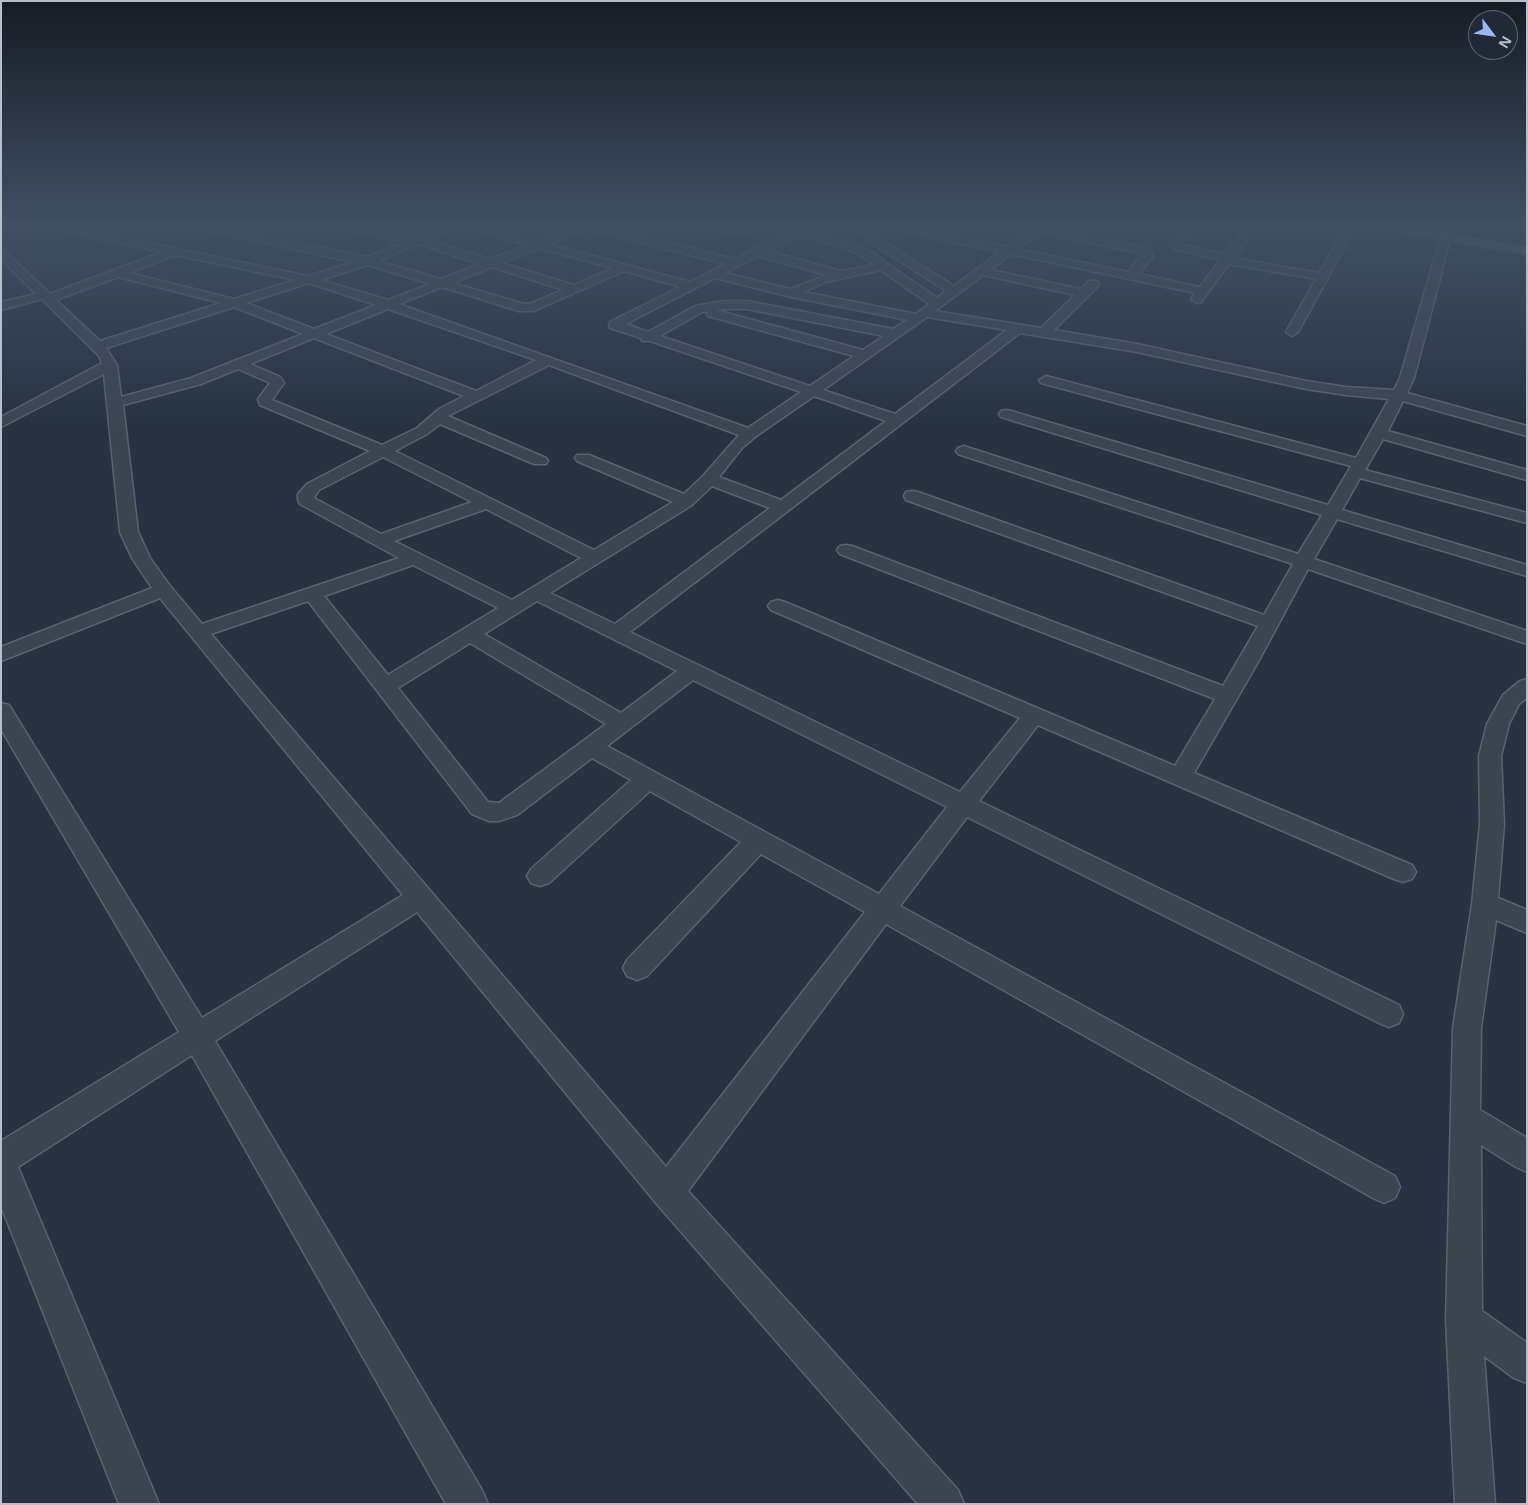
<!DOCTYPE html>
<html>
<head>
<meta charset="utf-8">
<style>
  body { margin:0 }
  #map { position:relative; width:1528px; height:1505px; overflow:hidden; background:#283240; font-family:"Noto Sans",sans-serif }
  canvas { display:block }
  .frame { position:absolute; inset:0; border:2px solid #b9bfca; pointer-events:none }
  .north { position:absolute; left:1468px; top:10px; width:50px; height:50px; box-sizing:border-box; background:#212936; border:1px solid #5e6571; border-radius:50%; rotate:121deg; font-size:14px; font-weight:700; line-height:20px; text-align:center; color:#b9bfca }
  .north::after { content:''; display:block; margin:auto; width:18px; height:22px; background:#97b7f2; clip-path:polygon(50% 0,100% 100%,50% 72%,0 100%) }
</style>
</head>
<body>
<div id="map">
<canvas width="1528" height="1505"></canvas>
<div class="frame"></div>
<div class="north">N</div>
</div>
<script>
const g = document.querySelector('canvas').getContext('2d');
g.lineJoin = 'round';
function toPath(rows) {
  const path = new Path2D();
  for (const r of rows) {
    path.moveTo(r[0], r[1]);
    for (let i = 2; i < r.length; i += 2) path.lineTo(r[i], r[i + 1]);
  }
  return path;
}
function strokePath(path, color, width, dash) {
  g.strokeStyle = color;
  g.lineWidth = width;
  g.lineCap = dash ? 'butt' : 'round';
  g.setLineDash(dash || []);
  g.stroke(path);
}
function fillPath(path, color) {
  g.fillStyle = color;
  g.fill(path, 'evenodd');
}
const street = toPath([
  [33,223,52,223,308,276,354,262,185,226,180,223,199,223,367,257,406,242,328,226,323,223,343,223,417,237,452,223,471,223,538,241,576,226,573,223,597,223,596,224,734,259,805,223,818,223,807,230,845,241,869,251,937,298,946,291,867,240,859,232,860,225,863,223,892,223,1007,247,1040,223,1051,223,1047,228,1147,248,1153,256,1139,274,1200,287,1220,260,1174,249,1170,244,1173,238,1191,223,1202,223,1182,242,1182,245,1225,254,1249,223,1259,223,1234,258,1319,273,1348,223,1358,223,1298,332,1292,336,1286,332,1316,279,1229,264,1201,302,1197,303,1191,299,1195,293,1011,254,991,270,1081,289,1089,281,1097,281,1099,284,1097,287,1054,330,1137,344,1306,381,1346,387,1394,390,1400,378,1442,232,1443,230,1451,230,1452,232,1414,378,1407,393,1527,426,1527,436,1403,401,1388,431,1527,470,1527,480,1383,439,1365,470,1527,513,1527,523,1360,478,1342,510,1527,565,1527,576,1337,519,1314,559,1527,631,1527,644,1308,569,1258,662,1194,773,1412,865,1416,872,1412,879,1403,882,1394,879,1038,725,979,801,1399,1005,1403,1014,1399,1023,1389,1027,1379,1023,967,817,900,906,1395,1176,1400,1187,1395,1198,1384,1203,1373,1198,886,924,688,1191,958,1490,964,1504,918,1504,656,1203,417,912,215,1041,482,1490,488,1504,446,1504,192,1055,18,1167,159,1504,119,1504,1,1206,1,1141,179,1032,1,729,1,703,9,705,202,1018,403,895,160,598,1,661,1,647,152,588,132,558,120,532,104,374,1,427,1,417,102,363,99,356,42,299,1,310,1,302,36,294,1,260,1,250,5,251,50,294,162,252,38,226,33,223],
  [874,224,878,226,1000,252,954,286,875,236,869,231,869,228,874,224],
  [461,227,528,245,490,259,428,240,461,227],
  [587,229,725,264,690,282,549,244,587,229],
  [1040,233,1139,253,1141,256,1128,272,1018,249,1040,233],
  [798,235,837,245,861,255,874,265,841,271,767,251,798,235],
  [418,244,480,264,441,279,379,261,418,244],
  [539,248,612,268,574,285,502,263,539,248],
  [175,255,295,280,234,299,129,273,175,255],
  [758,256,826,275,791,289,725,273,758,256],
  [368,265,430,284,388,300,321,280,368,265],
  [492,267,563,290,532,303,524,304,453,283,492,267],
  [881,270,929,304,916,314,804,292,826,282,881,270],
  [624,271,680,287,610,322,609,325,610,328,641,338,642,341,650,341,801,392,748,428,399,304,442,287,519,311,534,311,624,271],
  [983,275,1075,295,1041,328,935,311,983,275],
  [118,277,221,303,100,341,56,300,118,277],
  [715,278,791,297,907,320,893,329,747,301,725,301,695,306,648,332,626,324,715,278],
  [309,283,376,305,314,329,246,303,309,283],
  [234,307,303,334,191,378,121,397,117,365,106,348,234,307],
  [388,309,536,360,476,391,326,334,388,309],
  [725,309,747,309,884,336,863,350,716,310,725,309],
  [702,312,707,312,708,316,854,356,810,386,660,336,702,312],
  [927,317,1007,330,895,414,823,390,927,317],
  [1020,333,1137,352,1306,389,1346,395,1389,399,1356,458,1046,376,1039,380,1041,383,1351,466,1328,505,1011,411,1006,410,1001,411,999,414,1001,417,1322,515,1298,554,970,448,964,446,958,448,956,451,958,454,1293,564,1264,615,918,492,912,491,906,492,904,496,906,500,1258,626,1223,686,852,546,846,545,840,546,837,550,840,554,1215,699,1175,766,785,602,778,600,771,602,768,606,771,610,1020,718,960,792,630,632,1020,333],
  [314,338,464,396,439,409,417,428,382,445,272,400,284,383,280,377,250,364,314,338],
  [549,365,739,435,703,476,684,494,589,455,577,455,575,458,577,461,673,502,594,550,395,451,427,434,440,424,534,464,546,464,548,461,546,458,448,416,549,365],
  [238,369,270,383,258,399,260,405,370,451,307,484,298,494,298,500,300,504,399,558,202,624,170,586,150,558,138,532,123,405,201,384,238,369],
  [814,396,886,421,781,500,719,477,742,448,755,437,814,396],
  [383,457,472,502,381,534,314,498,319,490,383,457],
  [712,486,770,508,615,624,550,593,692,505,712,486],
  [486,509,581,558,512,600,394,541,486,509],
  [413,565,498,608,388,675,324,596,413,565],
  [308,601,472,814,489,821,499,821,517,815,592,758,631,780,531,869,527,876,531,883,540,886,549,883,650,791,741,842,627,960,623,968,627,976,637,980,647,976,761,854,865,912,666,1167,211,634,308,601],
  [537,601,677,671,621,713,484,634,537,601],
  [470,643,606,724,499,803,488,802,398,688,470,643],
  [693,680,947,807,879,894,607,746,693,680],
  [687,223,707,223,738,229,755,223,768,223,749,233,738,235,692,226,687,223],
  [1527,679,1527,698,1519,704,1509,724,1501,756,1504,824,1498,898,1527,910,1527,933,1496,920,1481,1028,1480,1110,1527,1138,1527,1172,1516,1167,1481,1145,1482,1311,1527,1343,1527,1383,1514,1378,1484,1356,1495,1504,1455,1504,1446,1320,1453,1028,1472,904,1480,824,1479,756,1487,724,1503,695,1520,681,1527,679]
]);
const primary = toPath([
  [1360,223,1387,223,1527,247,1527,255,1366,227,1361,226,1360,223]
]);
strokePath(street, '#5a626e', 3);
strokePath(primary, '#464d5a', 2);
fillPath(street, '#3c4450');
fillPath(primary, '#5a6370');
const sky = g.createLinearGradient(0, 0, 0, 433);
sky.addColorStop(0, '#161c23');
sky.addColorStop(0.52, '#424f64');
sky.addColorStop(1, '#424f6400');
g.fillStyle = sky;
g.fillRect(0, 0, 1528, 433);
</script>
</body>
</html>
